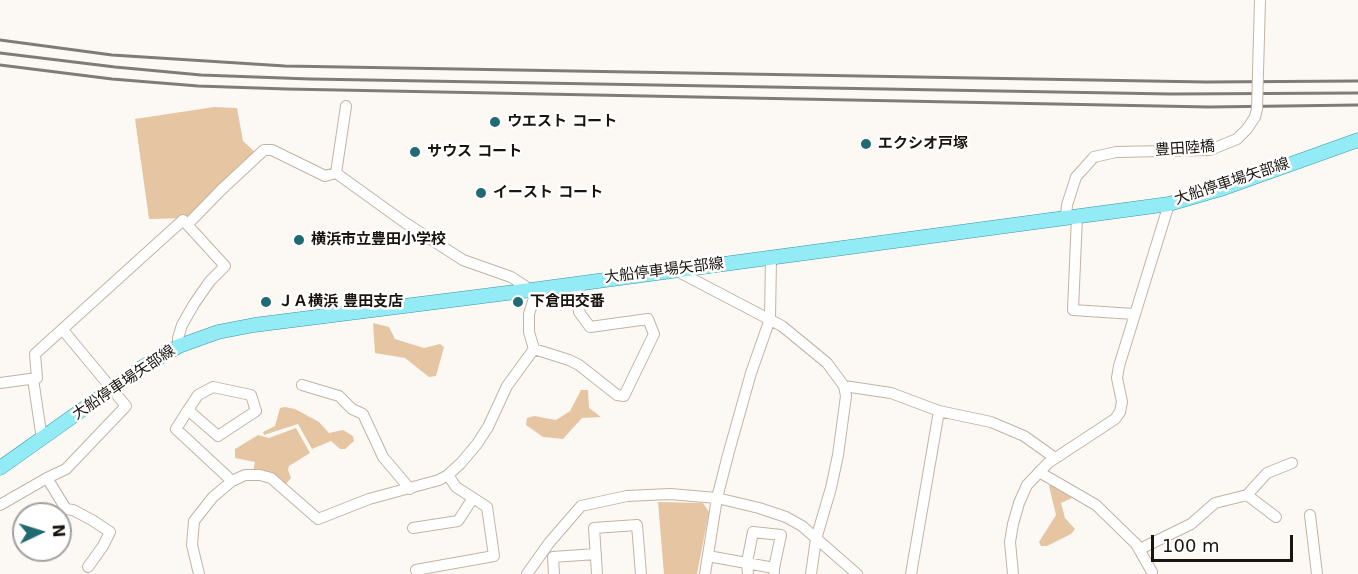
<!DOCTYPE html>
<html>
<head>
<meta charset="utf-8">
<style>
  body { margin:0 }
  #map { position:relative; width:1358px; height:574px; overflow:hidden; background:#fcf9f5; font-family:"DejaVu Sans",sans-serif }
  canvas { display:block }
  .north { position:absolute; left:12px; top:502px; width:60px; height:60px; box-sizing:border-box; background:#fff; border:2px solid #a3a19f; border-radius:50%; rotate:86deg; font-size:16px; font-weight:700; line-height:24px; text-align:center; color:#1a140e }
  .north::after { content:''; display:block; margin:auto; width:21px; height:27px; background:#206b73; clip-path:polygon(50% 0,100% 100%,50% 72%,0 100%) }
  .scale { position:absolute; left:1151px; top:535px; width:142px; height:27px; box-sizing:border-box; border:3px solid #1a140e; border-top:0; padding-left:8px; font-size:18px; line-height:21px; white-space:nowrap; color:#1a140e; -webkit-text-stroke:4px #fff; paint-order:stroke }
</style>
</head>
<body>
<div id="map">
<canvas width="1358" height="574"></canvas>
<div class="north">N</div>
<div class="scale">100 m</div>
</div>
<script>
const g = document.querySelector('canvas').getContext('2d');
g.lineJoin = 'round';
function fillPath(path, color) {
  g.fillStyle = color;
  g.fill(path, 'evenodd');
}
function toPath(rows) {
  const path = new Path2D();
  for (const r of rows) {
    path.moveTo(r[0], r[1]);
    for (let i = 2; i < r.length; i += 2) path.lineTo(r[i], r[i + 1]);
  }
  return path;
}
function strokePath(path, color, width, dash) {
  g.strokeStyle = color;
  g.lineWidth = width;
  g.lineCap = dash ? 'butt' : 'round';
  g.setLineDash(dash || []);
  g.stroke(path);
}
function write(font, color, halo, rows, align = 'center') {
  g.font = font + ' "DejaVu Sans","Noto Sans JP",sans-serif';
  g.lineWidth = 5;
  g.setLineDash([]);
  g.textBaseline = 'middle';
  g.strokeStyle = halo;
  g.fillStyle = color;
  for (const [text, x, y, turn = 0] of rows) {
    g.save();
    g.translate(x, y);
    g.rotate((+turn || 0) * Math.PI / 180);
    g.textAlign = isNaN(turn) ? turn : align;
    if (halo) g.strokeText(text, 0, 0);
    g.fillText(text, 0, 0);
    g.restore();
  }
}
const green = toPath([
  [214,107,237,108,243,141,257,154,191,218,149,219,135,119],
  [373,323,389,327,395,339,424,348,440,344,444,347,436,376,429,377,405,358,375,353],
  [581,390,588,390,589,408,601,417,582,418,563,439,543,437,526,425,527,418,534,416,556,420,570,411],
  [285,407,295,409,319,422,329,433,343,430,353,436,354,441,345,449,340,449,331,441,312,449,298,424,264,435,263,432,275,426,280,408],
  [296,428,310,453,289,466,288,470,291,478,285,485,253,471,255,462,235,458,235,449,258,435,269,438],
  [1052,484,1070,494,1072,498,1061,503,1065,518,1075,529,1071,534,1047,546,1041,546,1039,542,1056,515,1049,486],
  [658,502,703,503,709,512,697,574,664,574]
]);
const minor = toPath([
  [336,173,346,106],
  [1077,216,1073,310,1134,314],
  [1066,217,1067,205,1076,177,1094,157],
  [188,224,221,190,264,150,272,150,325,176,336,173,404,222,463,260,511,277,531,290,534,298,529,314,529,332,534,349,507,386,488,427,477,444,461,463,448,475,439,480,369,499,318,519,271,478,260,475,245,475,232,481,213,497,194,521,192,545,199,574],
  [675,270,782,326,827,363,844,386,846,396,838,455,831,488,816,539,811,574],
  [534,349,569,360,579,365,617,395,624,396,654,334,648,319,590,327,579,312,575,283],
  [33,379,42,439],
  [0,383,37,378,35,354,183,220,225,266,210,281,194,304,182,325,178,338,179,346],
  [302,385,339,396,352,409,363,414,383,457,410,489],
  [844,386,891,393,939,411,991,422,1024,436,1055,458],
  [188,410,218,436,256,411,251,395,213,387,198,395,188,410,176,429,232,481],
  [1039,472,1096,505,1136,544,1152,572],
  [47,478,66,509,73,510,92,520,110,532,103,546,88,567],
  [1247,495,1276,517],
  [0,505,47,478,66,469,126,406,63,330],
  [1310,515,1317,574],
  [413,528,458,521,473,498],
  [1140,549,1191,524,1215,503,1247,495,1267,473,1292,463],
  [708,556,774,568,774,572],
  [416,570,494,556,487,507,456,487,448,475],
  [527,574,549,543,581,506,627,496,670,494,717,498,759,508,786,517,802,526,857,574],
  [554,574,553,557,596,554],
  [597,574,594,528,637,525,641,574],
  [705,574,717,498,728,455,751,373,770,319,771,258],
  [748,574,747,562,753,532,781,535,774,568],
  [911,574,939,411],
  [1013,574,1010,542,1013,524,1019,503,1027,485,1048,463,1115,419,1120,412,1122,402,1117,378,1119,366,1169,204]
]);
const major = toPath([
  [0,468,141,368,179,346,218,332,254,325,531,290,1169,204,1224,188,1358,140]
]);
const rail = toPath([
  [0,40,112,55,285,66,1206,82,1358,81],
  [0,53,115,67,201,75,310,79,1171,94,1358,93],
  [0,65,112,79,198,86,287,89,1209,107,1358,105]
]);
const minorBridge = toPath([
  [1094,157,1116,152,1210,150,1237,139,1247,129,1255,117,1257,109,1260,0]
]);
const markers = [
  [495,122,6,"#206b73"],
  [866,144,6,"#206b73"],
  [415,152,6,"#206b73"],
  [481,193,6,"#206b73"],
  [299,240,6,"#206b73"],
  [266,302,6,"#206b73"],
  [518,302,6,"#206b73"]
];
const poiNames = [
  ["ウエスト コート",507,122],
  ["エクシオ戸塚",878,144],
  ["サウス コート",427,152],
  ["イースト コート",493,193],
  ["横浜市立豊田小学校",311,240],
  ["ＪＡ横浜 豊田支店",278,302],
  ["下倉田交番",530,302]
];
const streetNames = [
  ["豊田陸橋",1185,149,-4],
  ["大船停車場矢部線",1232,182,-18],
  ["大船停車場矢部線",664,271,-7],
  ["大船停車場矢部線",124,383,-34]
];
fillPath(green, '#e5c5a2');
strokePath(minor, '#c4b3a1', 12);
strokePath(major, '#3997a0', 15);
strokePath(minor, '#fff', 10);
strokePath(major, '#92ebf5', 14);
strokePath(rail, '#807b76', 3);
strokePath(minorBridge, '#c4b3a1', 12, []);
strokePath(minorBridge, '#fff', 10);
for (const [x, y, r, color] of markers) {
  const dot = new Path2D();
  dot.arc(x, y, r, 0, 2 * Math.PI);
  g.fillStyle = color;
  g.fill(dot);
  strokePath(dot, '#fff', 2);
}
write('bold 15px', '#1a140e', '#fff', poiNames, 'left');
write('15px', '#1a140e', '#fff', streetNames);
</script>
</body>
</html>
